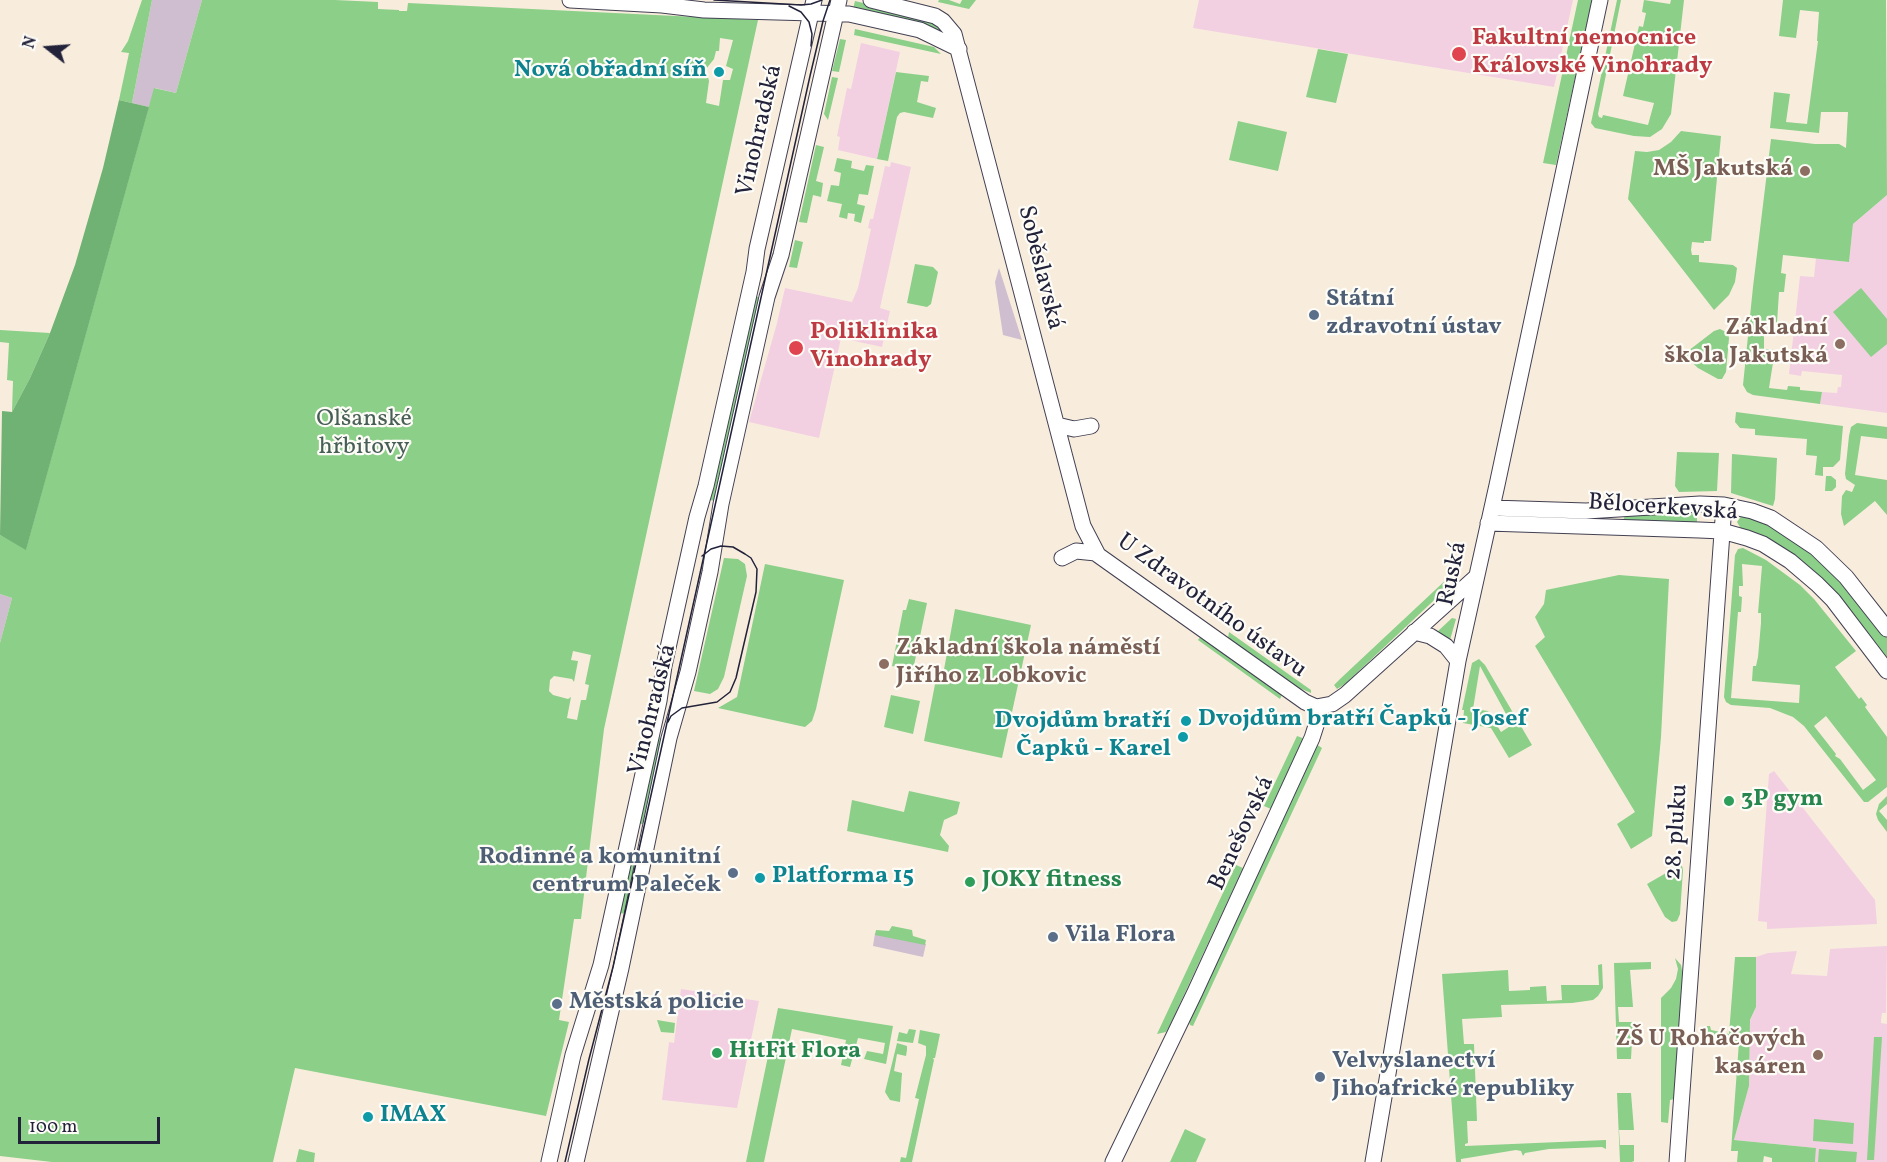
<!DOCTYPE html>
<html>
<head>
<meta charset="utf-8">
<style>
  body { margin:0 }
  #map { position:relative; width:1887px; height:1162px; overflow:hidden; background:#f8eddd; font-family:Vollkorn,serif }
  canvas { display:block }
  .north { position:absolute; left:18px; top:18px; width:60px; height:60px; -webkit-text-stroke:4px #fdfcf7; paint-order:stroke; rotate:287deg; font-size:16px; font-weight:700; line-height:24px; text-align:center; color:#22223b }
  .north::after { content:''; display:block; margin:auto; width:21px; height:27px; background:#22223b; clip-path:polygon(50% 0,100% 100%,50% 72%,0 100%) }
  .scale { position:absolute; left:18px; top:1117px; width:142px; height:27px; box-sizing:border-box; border:3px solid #22223b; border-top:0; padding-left:8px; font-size:18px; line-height:21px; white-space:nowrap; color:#22223b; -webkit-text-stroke:4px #fdfcf7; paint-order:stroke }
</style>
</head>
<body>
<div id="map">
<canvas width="1887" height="1162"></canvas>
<div class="north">N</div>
<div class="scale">100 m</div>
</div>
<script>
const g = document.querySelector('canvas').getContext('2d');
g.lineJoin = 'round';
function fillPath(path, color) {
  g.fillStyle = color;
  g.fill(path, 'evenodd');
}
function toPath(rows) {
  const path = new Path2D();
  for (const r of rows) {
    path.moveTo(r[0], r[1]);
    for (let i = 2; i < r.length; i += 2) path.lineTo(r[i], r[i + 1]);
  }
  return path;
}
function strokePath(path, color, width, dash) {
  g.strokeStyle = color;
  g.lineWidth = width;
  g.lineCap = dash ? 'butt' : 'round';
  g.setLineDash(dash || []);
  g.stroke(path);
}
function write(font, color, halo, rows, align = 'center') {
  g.font = font + ' Vollkorn,serif';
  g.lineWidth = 4.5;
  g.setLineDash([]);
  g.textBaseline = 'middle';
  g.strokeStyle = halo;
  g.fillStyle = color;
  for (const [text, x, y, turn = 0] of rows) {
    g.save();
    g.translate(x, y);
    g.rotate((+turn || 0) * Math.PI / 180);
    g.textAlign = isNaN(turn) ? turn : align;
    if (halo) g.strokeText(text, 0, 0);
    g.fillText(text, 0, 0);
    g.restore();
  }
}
const built = toPath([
  [1199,0,1573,0,1554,87,1193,28],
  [861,43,900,52,877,159,838,150,840,137,837,136,847,88,851,89],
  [891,162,911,167,880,308,890,311,882,347,841,338,819,438,749,422,777,323,785,288,852,302,858,288,871,229,868,228,870,219,873,219,885,166,890,167],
  [1887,195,1887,413,1820,404,1822,392,1837,393,1838,387,1841,387,1842,375,1802,371,1801,376,1789,374,1800,276,1814,277,1816,258,1849,262,1853,224],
  [1774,771,1875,900,1877,924,1767,929,1767,922,1758,921,1769,774],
  [1887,946,1886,1013,1882,1013,1881,1020,1881,1023,1887,1024,1887,1162,1815,1162,1816,1148,1734,1140,1749,1086,1750,1021,1756,1007,1756,957,1768,953,1797,951,1791,974,1827,976,1830,949],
  [681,989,759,1001,737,1108,662,1100,669,1042,674,1043]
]);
const industrial = toPath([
  [152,0,202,0,176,93,155,88,149,107,132,103],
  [999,268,1022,340,1003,335,995,282],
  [0,594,12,598,0,643],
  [875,933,926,944,923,957,873,946]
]);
const green = toPath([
  [142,0,152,0,132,103,119,100,129,53,121,52,128,41],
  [202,0,335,0,378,2,378,9,399,10,399,11,407,11,408,3,758,20,604,729,581,919,574,919,559,1020,569,1022,546,1116,295,1068,273,1162,52,1162,0,1156,0,643,12,598,0,594,0,535,26,549,154,88,176,93],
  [720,38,733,40,726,66,733,69,730,80,723,80,719,106,706,103,709,81,706,69,714,59,716,51,719,51],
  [573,651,591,655,585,684,589,685,586,700,581,700,577,720,567,718,571,697,568,699,553,695,549,691,550,680,554,676,572,679,574,682,578,661,571,660],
  [939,0,949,0,960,4,962,0,976,0,969,9,938,2],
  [1578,0,1592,0,1556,165,1543,163],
  [1617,0,1621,0,1598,114,1599,117,1602,118,1603,115,1648,125,1654,103,1623,96,1639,26,1643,27,1646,13,1642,12,1644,0,1670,4,1671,0,1684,0,1671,114,1662,129,1650,137,1634,136,1595,128,1591,123],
  [1783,0,1886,0,1887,195,1853,224,1849,262,1783,255,1781,273,1786,274,1784,292,1779,292,1777,323,1767,322,1764,329,1764,349,1775,350,1769,388,1787,390,1788,386,1800,387,1800,390,1822,392,1820,404,1753,395,1747,392,1743,385,1753,287,1771,139,1815,144,1839,144,1846,148,1848,112,1821,112,1819,133,1770,128,1774,92,1790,94,1786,122,1807,124,1818,41,1817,41,1819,12,1800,10,1796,38,1779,36],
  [855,1,910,14,933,23,941,30,939,32,853,9],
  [855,29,934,47,941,54,854,35],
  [840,39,846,40,839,72,832,71],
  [1318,49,1348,54,1336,103,1306,97],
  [896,72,929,76,928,82,921,81,917,102,936,108,933,118,904,112,900,113,897,117,888,161,877,159],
  [832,77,838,78,828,120,824,114],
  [1238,121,1287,132,1278,171,1229,160],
  [1681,131,1721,136,1711,241,1704,241,1704,243,1692,242,1691,250,1692,255,1699,255,1699,262,1733,265,1737,268,1735,282,1729,295,1714,310,1628,199,1635,151,1647,152,1659,150,1671,142],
  [816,145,824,147,816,181,823,183,821,197,813,195,807,223,799,222],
  [837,158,852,161,851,168,864,171,866,165,874,166,868,195,859,194,857,204,865,206,861,223,854,221,855,214,848,213,847,219,839,217,842,204,827,201,831,185,839,186,841,173,834,171],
  [795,240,803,242,797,268,789,267],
  [915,264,933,267,938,272,931,304,927,307,907,303],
  [1861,288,1887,319,1887,344,1871,357,1833,312],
  [754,296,763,298,718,501,709,500],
  [1720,329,1728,333,1729,338,1726,372,1722,379,1718,379,1698,368,1685,356,1688,351,1714,331],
  [0,330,50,333,30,378,12,412,13,381,7,380,9,343,0,342],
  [1736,412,1843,426,1840,460,1833,467,1823,467,1823,476,1815,475,1817,456,1806,455,1807,439,1755,435,1755,429,1740,428,1735,422],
  [1857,423,1887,427,1887,439,1861,436,1855,475,1887,480,1887,515,1875,501,1844,526,1841,514,1842,496,1846,490,1852,492,1855,485,1846,479,1845,474,1849,436,1851,427],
  [1677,452,1719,453,1717,491,1679,492,1675,486],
  [1732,454,1777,458,1775,499,1773,506,1731,493],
  [1826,476,1831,476,1836,480,1836,487,1832,491,1825,491],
  [1697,510,1697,524,1623,520,1625,516,1648,512],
  [1742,515,1769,524,1814,554,1845,584,1887,638,1887,662,1835,596,1741,529,1737,522],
  [1743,548,1766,560,1800,585,1814,599,1856,651,1835,667,1859,699,1861,697,1867,705,1865,707,1887,737,1887,787,1868,802,1864,802,1804,726,1793,717,1770,708,1731,705,1726,702,1724,697,1735,555,1738,549],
  [1742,564,1762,566,1758,613,1761,613,1761,623,1758,657,1756,666,1753,666,1752,681,1800,685,1799,703,1731,698,1738,612,1741,612,1742,597,1739,596,1739,586,1743,586],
  [1826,716,1876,780,1863,790,1840,759,1835,756,1836,754,1814,726],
  [724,558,738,559,745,564,747,576,724,677,718,689,710,694,694,691],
  [765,564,844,580,816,709,812,721,805,727,718,708,737,697],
  [1619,575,1669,579,1661,737,1652,836,1631,849,1617,824,1635,812,1535,646,1545,637,1535,617,1544,604,1546,590],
  [1449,577,1446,589,1345,684,1337,689,1334,685,1340,679],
  [909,599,927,603,913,670,892,666,903,610,906,610],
  [955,609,1031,625,1002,758,924,741,937,674,943,675],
  [1452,618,1456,619,1450,640,1437,632],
  [1229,632,1311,690,1311,693,1297,687,1228,638],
  [1200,637,1282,695,1280,699,1198,640],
  [1479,659,1485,665,1532,745,1509,758,1491,728,1463,723,1464,710,1462,710,1472,663],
  [1480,666,1512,725,1501,732,1488,711,1473,709],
  [891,695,920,701,913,734,884,727],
  [1297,736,1308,740,1299,751,1271,809,1264,806],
  [657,737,666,739,646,825,638,823],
  [1316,744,1322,748,1193,1026,1190,1025,1189,1021],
  [909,791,960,802,957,814,944,820,940,835,949,846,948,852,847,831,852,800,904,812],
  [1887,796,1887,804,1879,811,1887,820,1887,832,1878,820,1876,814,1879,804],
  [632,850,640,852,627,914,619,913],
  [1236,865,1243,868,1169,1027,1166,1032,1157,1034],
  [1680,865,1682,866,1683,870,1680,914,1677,921,1672,922,1665,917,1647,884],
  [892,926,912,930,913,936,926,940,925,945,875,935,876,930,889,931],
  [1735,957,1756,957,1756,1007,1750,1020,1749,1086,1734,1140,1816,1148,1815,1162,1772,1162,1772,1158,1764,1156,1763,1162,1737,1162,1738,1151,1731,1151,1739,1042,1706,1039,1707,1026,1710,1026,1711,1030,1729,1034],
  [1675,958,1681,965,1683,976,1674,1099,1670,1100,1668,1123,1661,1122,1661,998,1671,988,1676,979,1678,969],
  [1651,962,1651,969,1630,970,1633,1007,1618,1007,1619,1022,1633,1022,1631,1059,1617,1059,1614,963],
  [1602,964,1603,988,1598,996,1593,1000,1572,1003,1501,1005,1502,1017,1462,1019,1464,1044,1474,1044,1477,1121,1467,1121,1468,1143,1465,1144,1465,1146,1606,1140,1606,1149,1602,1147,1549,1149,1525,1153,1523,1156,1521,1151,1516,1150,1461,1159,1461,1162,1456,1162,1442,974,1508,970,1509,991,1530,990,1530,987,1546,986,1547,1001,1562,1000,1561,985,1599,985,1598,965],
  [778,1008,893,1026,886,1064,864,1059,867,1051,883,1054,885,1043,858,1038,850,1067,841,1065,846,1040,792,1029,764,1162,746,1162],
  [657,1020,675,1023,674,1033,661,1032],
  [909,1029,916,1030,913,1043,897,1041,899,1032,907,1034],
  [920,1030,940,1034,935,1058,933,1058,934,1060,912,1162,900,1162,901,1157,906,1158,919,1099,915,1098,926,1055,926,1046,918,1043],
  [1874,1037,1882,1037,1874,1160,1867,1160],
  [897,1043,907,1046,907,1050,906,1056,897,1054,894,1071,902,1073,900,1102,890,1100,885,1092],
  [1617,1093,1631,1093,1634,1130,1619,1130,1620,1145,1634,1145,1634,1161,1632,1162,1620,1162],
  [1814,1119,1854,1123,1853,1144,1813,1141],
  [1185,1129,1206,1139,1196,1162,1170,1162],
  [299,1149,315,1153,314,1162,296,1162],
  [1819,1149,1857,1152,1856,1162,1818,1162]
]);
const forest = toPath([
  [119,100,149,107,26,550,0,535,2,411,12,412,30,378,50,333,75,265,103,168]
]);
const secondary = toPath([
  [570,0,662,5,704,10,849,14,920,30,959,49],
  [871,0,935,16,943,21,954,34,1083,526,1098,555,1305,702,1316,707,1332,704,1345,695,1476,577],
  [1057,425,1074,429,1091,426],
  [1492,508,1586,511,1700,504,1724,505,1752,511,1771,518,1816,548,1846,577,1887,629],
  [1488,523,1699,530,1722,531,1747,538,1763,544,1790,561,1817,584,1833,600,1887,671],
  [1062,558,1076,551,1096,553],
  [1414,632,1430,636,1446,646,1458,661],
  [549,1162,573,1055,601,965,659,701,664,666,697,517,706,486,754,272,757,249,814,0],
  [576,1162,621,968,669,738,688,672,710,572,721,504,767,297,781,255,839,0],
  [1113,1162,1195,992,1312,738,1322,707],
  [1373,1162,1458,661,1497,485,1600,0],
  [1677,1162,1724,505]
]);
const tram = toPath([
  [714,0,801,5,811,4,822,0],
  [789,6,801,12,809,22,812,34,811,46],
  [668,722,671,716,682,708,717,702,730,692,736,678,756,592,757,569,751,558,745,554,733,547,721,546,711,549,702,556],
  [565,1162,589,1059,613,967,810,76,823,21,830,0]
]);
const markers = [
  [1459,54,8,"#e0444e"],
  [719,72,6,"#0f9aa8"],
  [1805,171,6,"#8d6e63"],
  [1314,315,6,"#5c6f8a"],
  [1840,344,6,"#8d6e63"],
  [796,348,8,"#e0444e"],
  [884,664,6,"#8d6e63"],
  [1186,721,6,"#0f9aa8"],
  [1183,737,6,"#0f9aa8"],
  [1729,801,6,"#2e9e5b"],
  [733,873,6,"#5c6f8a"],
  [760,878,6,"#0f9aa8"],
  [970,882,6,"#2e9e5b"],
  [1053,937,6,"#5c6f8a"],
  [557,1004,6,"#5c6f8a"],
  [717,1053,6,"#2e9e5b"],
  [1818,1055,6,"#8d6e63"],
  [1320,1077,6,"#5c6f8a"],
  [368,1117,6,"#0f9aa8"]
];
const healthNames = [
  ["Fakultní nemocnice",1472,40],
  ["Královské Vinohrady",1472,68],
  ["Poliklinika",810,334],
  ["Vinohrady",810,362]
];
const cultureNames = [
  ["Nová obřadní síň",707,72,"right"],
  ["Dvojdům bratří Čapků - Josef",1198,721],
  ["Dvojdům bratří",1171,723,"right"],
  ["Čapků - Karel",1171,751,"right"],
  ["Platforma 15",772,878],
  ["IMAX",380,1117]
];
const streetNames = [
  ["Vinohradská",761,131,-77],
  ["Soběslavská",1039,268,76],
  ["Bělocerkevská",1663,509,4],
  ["Ruská",1454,574,-78],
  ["U Zdravotního ústavu",1211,607,36],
  ["Vinohradská",654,710,-76],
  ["28. pluku",1678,832,-86],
  ["Benešovská",1243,834,-65]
];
const educationNames = [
  ["MŠ Jakutská",1793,171],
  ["Základní",1828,330],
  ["škola Jakutská",1828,358],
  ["Základní škola náměstí",896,650,"left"],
  ["Jiřího z Lobkovic",896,678,"left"],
  ["ZŠ U Roháčových",1806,1041],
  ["kasáren",1806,1069]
];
const serviceNames = [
  ["Státní",1326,301],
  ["zdravotní ústav",1326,329],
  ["Rodinné a komunitní",721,859,"right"],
  ["centrum Paleček",721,887,"right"],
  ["Vila Flora",1065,937],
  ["Městská policie",569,1004],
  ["Velvyslanectví",1332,1063],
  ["Jihoafrické republiky",1332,1091]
];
const parkNames = [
  ["Olšanské",364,421],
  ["hřbitovy",364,449]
];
const leisureNames = [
  ["3P gym",1741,801],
  ["JOKY fitness",982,882],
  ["HitFit Flora",729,1053]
];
fillPath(built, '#f2d0e2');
fillPath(industrial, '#cfbed0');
fillPath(green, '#8bcf88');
fillPath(forest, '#70b274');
strokePath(secondary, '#424053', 17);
strokePath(secondary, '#fff', 15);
strokePath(tram, '#22223b', 1.5);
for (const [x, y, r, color] of markers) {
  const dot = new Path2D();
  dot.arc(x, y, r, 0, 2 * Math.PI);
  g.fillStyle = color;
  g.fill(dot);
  strokePath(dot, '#fdfcf7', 2);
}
write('bold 24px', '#be3a42', '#fdfcf7', healthNames, 'left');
write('bold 24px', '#0d838f', '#fdfcf7', cultureNames, 'left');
write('24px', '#22223b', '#fdfcf7', streetNames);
write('bold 24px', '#785e54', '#fdfcf7', educationNames, 'right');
write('bold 24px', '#4e5e75', '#fdfcf7', serviceNames, 'left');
write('24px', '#475f56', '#fdfcf7', parkNames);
write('bold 24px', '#27864d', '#fdfcf7', leisureNames, 'left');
</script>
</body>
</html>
